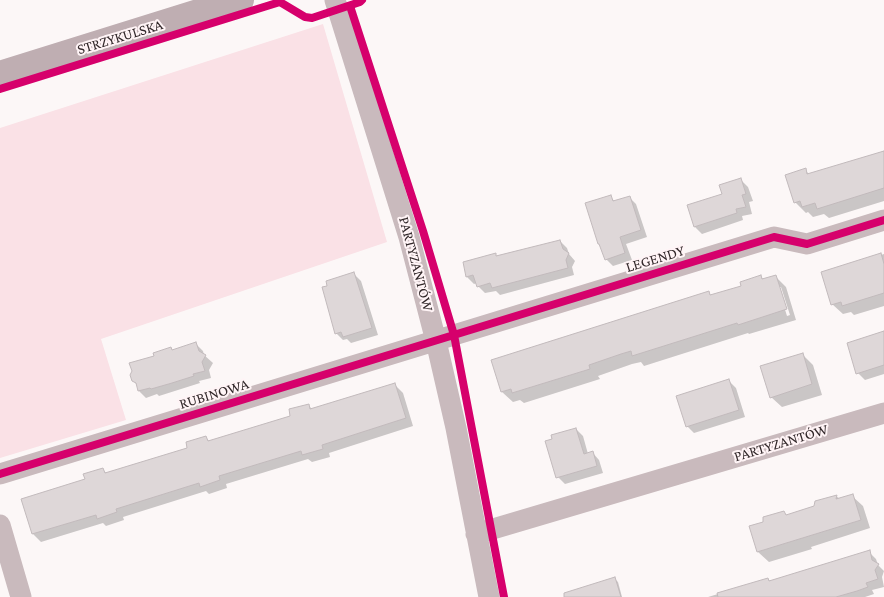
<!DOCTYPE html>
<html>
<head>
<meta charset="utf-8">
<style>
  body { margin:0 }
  canvas { display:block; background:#fcf7f7 }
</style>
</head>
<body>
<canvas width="884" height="597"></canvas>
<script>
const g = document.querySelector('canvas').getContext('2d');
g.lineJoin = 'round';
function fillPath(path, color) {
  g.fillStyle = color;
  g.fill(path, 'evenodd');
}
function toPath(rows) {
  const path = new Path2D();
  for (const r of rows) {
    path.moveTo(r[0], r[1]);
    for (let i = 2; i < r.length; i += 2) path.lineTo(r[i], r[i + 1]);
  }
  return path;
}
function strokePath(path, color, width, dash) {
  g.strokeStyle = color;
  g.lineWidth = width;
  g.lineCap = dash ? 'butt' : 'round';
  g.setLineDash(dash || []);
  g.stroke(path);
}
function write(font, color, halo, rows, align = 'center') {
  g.font = font + ' "Crimson Pro",serif';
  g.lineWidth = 4;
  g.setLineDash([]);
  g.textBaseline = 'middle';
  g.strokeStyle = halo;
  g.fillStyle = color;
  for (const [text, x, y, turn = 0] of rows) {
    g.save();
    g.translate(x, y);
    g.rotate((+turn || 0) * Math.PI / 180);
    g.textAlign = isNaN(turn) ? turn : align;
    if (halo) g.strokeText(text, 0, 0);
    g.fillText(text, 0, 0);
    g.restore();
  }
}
const green = toPath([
  [323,24,387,242,101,339,126,420,0,458,0,128]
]);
const shadow = toPath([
  [884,151,884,201,829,218,824,214,813,217,808,212,806,213,795,202,805,170,810,175],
  [741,180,748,187,753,201,749,202,752,214,742,216,743,220,702,234,695,227,723,195],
  [610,196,615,202,629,197,636,204,647,237,626,244,632,260,613,266,606,259],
  [560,241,567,248,569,254,575,261,572,267,574,275,500,295,496,291,485,293,478,286,477,283,474,284,467,277,495,255,498,257],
  [884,254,884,306,854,315,851,312,843,314,832,304,823,273],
  [354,274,361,281,378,335,351,343,347,339,343,340,336,333],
  [760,276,764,280,775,276,786,287,796,320,749,334,748,333,644,366,641,362,632,364,598,376,600,379,524,403,520,400,513,402,502,392,708,293,712,296,743,287],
  [778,287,781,287,790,315,787,316],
  [884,333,884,374,865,380,858,373],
  [196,344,203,351,204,355,213,363,209,370,211,378,199,381,200,383,159,396,157,394,146,398,139,391,137,385,133,380,155,356,171,349,173,351],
  [802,354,813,365,822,395,782,407,771,397],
  [729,381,736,388,745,417,694,433,687,426],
  [395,385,403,393,413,426,329,453,330,457,312,462,308,459,226,484,227,488,209,494,206,491,123,517,124,520,106,526,103,523,41,542,33,534,23,500,86,480,103,470,107,474,189,448,206,438,210,442,292,416,308,405,313,410],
  [576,429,583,436,588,454,592,452,599,460,603,473,565,484,558,477],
  [836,496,840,499,852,496,863,506,870,528,811,547,812,549,769,562,758,552,751,527,764,523,784,512,787,516,815,507],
  [869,552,876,559,878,565,884,571,882,577,884,587,872,590,874,594,865,597,708,597,768,579,771,582],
  [615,579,618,582,622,597,591,597]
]);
const building = toPath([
  [884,151,884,188,817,209,815,203,802,207,800,201,794,203,785,175,806,168,807,174,884,151],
  [741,178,746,194,742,195,746,207,736,209,737,213,694,227,687,205,722,194,719,185,741,178],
  [611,195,613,201,630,196,641,230,620,237,625,253,605,260,599,244,598,244,585,203,611,195],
  [560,240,563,249,569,253,566,260,568,268,492,288,490,283,477,287,473,275,466,277,463,262,496,253,496,256,560,240],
  [881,253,884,264,884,293,842,306,841,302,831,305,821,272,881,253],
  [354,272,372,328,343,337,341,332,335,334,322,287,327,286,326,281,354,272],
  [761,275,762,279,776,275,787,309,738,325,737,323,632,356,631,351,621,354,589,365,590,369,512,393,511,389,501,392,491,360,709,291,710,295,741,286,740,282,761,275],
  [884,331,884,365,856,374,847,343,884,331],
  [196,342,199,351,206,355,202,362,205,371,193,374,194,376,172,383,151,389,150,388,138,391,136,383,132,381,130,375,132,371,129,363,154,356,153,353,171,347,172,350,196,342],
  [803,353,812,384,770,398,760,366,803,353],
  [729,379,739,410,686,427,676,396,729,379],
  [395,383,406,418,322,445,323,449,302,455,301,451,219,476,220,480,200,487,199,483,116,509,117,512,97,519,96,515,32,534,21,499,85,479,83,474,103,468,105,473,187,448,186,442,206,436,208,441,290,416,289,409,309,404,310,409,395,383],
  [576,428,584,454,593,451,597,466,556,478,545,441,552,439,551,435,576,428],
  [853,494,861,520,757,552,749,526,763,522,763,517,784,511,786,515,814,506,815,501,837,495,836,499,853,494],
  [870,550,872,560,879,564,875,570,878,579,866,583,868,587,857,591,836,597,718,597,717,593,768,578,769,581,870,550],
  [615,577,621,597,564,597,564,593,615,577]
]);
const street = toPath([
  [335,0,409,237,436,341,456,428,489,597],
  [0,474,774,237,807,244,884,220],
  [0,525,21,597],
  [476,534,884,413]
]);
const secondary = toPath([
  [0,75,240,0]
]);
const cycleway = toPath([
  [350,6,423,231,454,335,504,597],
  [0,89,280,2,305,17,312,18,360,2,362,0],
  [0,474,774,237,807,244,884,220]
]);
const streetNames = [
  ["STRZYKULSKA",120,37,-17],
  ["LEGENDY",655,259,-17],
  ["PARTYZANTÓW",416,264,75],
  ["RUBINOWA",214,394,-17],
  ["PARTYZANTÓW",781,443,-17]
];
fillPath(green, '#fae1e6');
fillPath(shadow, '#0003');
fillPath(building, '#ded7d8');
strokePath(building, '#c2babc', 1);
strokePath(street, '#c9babd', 21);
strokePath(secondary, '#bfaeb2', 28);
strokePath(cycleway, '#d6006c', 8);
write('15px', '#32282a', '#fff4f6', streetNames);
</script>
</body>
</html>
